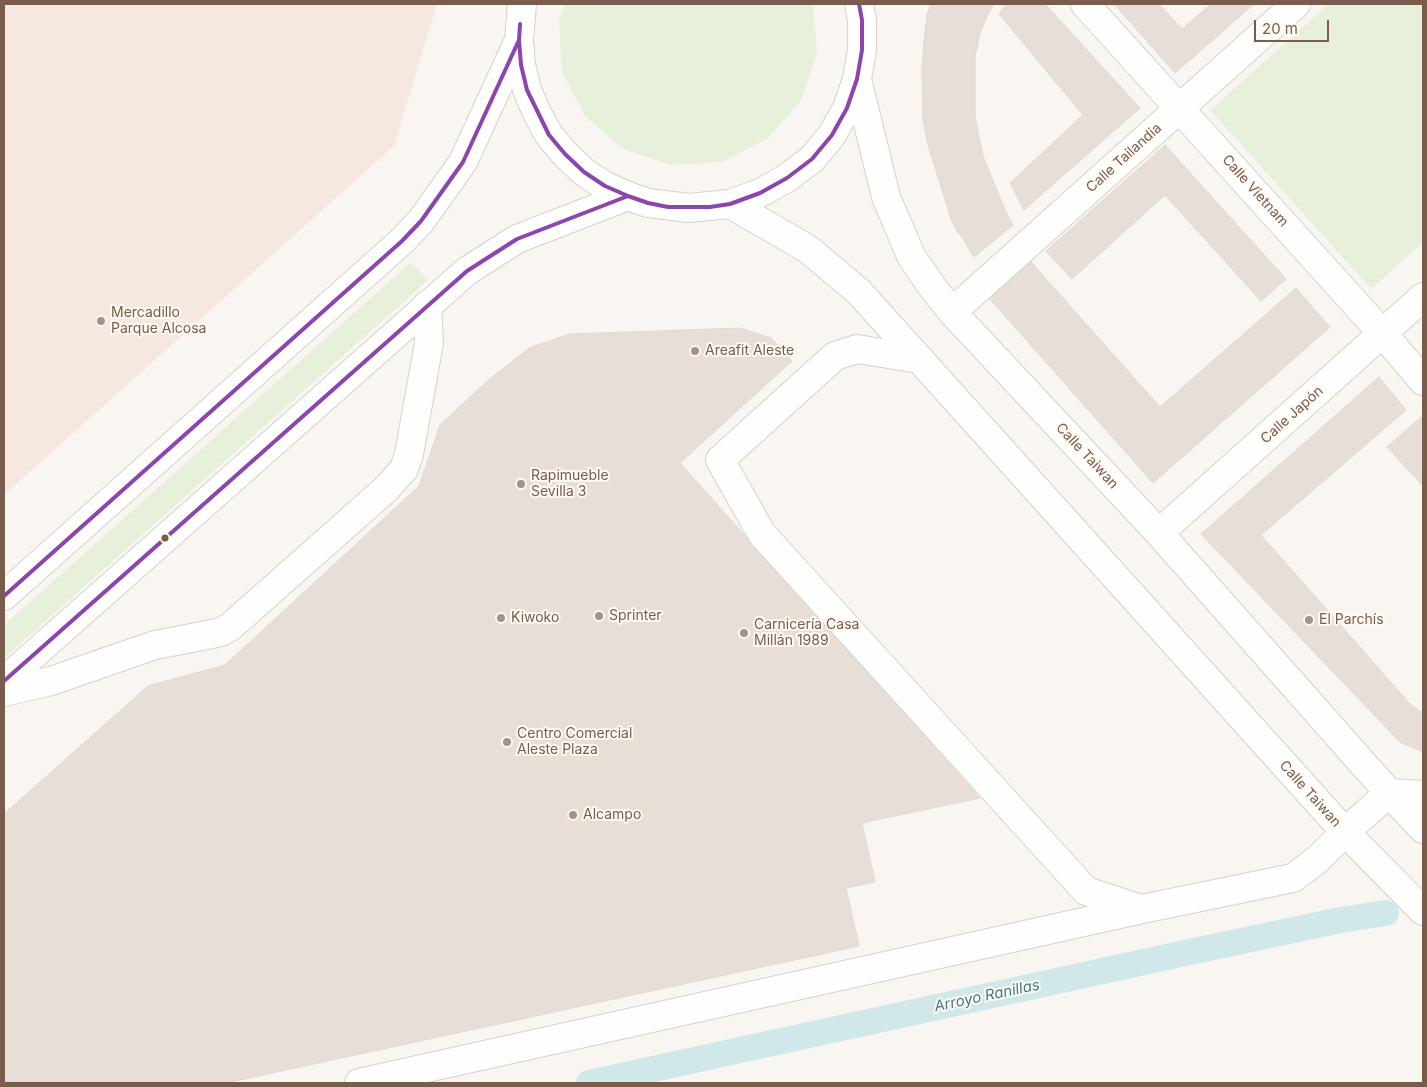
<!DOCTYPE html>
<html>
<head>
<meta charset="utf-8">
<style>
  body { margin:0 }
  #map { position:relative; width:1427px; height:1087px; overflow:hidden; background:#f9f5f0; font-family:Inter,sans-serif }
  canvas { display:block }
  .frame { position:absolute; inset:0; border:5px solid #7a5c4d; pointer-events:none }
  .scale { position:absolute; left:1254px; top:20px; width:75px; height:22px; box-sizing:border-box; border:2px solid #7a5c4d; border-top:0; padding-left:6px; font-size:15px; line-height:18px; white-space:nowrap; color:#7a5c4d; -webkit-text-stroke:4px #fffaf3; paint-order:stroke }
</style>
</head>
<body>
<div id="map">
<canvas width="1427" height="1087"></canvas>
<div class="frame"></div>
<div class="scale">20 m</div>
</div>
<script>
const g = document.querySelector('canvas').getContext('2d');
g.lineJoin = 'round';
function fillPath(path, color) {
  g.fillStyle = color;
  g.fill(path, 'evenodd');
}
function toPath(rows) {
  const path = new Path2D();
  for (const r of rows) {
    path.moveTo(r[0], r[1]);
    for (let i = 2; i < r.length; i += 2) path.lineTo(r[i], r[i + 1]);
  }
  return path;
}
function strokePath(path, color, width, dash) {
  g.strokeStyle = color;
  g.lineWidth = width;
  g.lineCap = dash ? 'butt' : 'round';
  g.setLineDash(dash || []);
  g.stroke(path);
}
function write(font, color, halo, rows, align = 'center') {
  g.font = font + ' Inter,sans-serif';
  g.lineWidth = 4;
  g.setLineDash([]);
  g.textBaseline = 'middle';
  g.strokeStyle = halo;
  g.fillStyle = color;
  for (const [text, x, y, turn = 0] of rows) {
    g.save();
    g.translate(x, y);
    g.rotate((+turn || 0) * Math.PI / 180);
    g.textAlign = isNaN(turn) ? turn : align;
    if (halo) g.strokeText(text, 0, 0);
    g.fillText(text, 0, 0);
    g.restore();
  }
}
const commercial = toPath([
  [4,4,437,4,394,146,4,495]
]);
const green = toPath([
  [565,4,813,4,817,53,801,101,767,139,722,162,671,165,623,149,585,116,562,71,559,20],
  [1329,4,1423,4,1423,242,1371,289,1210,110],
  [411,262,428,280,4,658,4,625]
]);
const canal = toPath([
  [589,1083,1199,950,1341,920,1386,913]
]);
const building = toPath([
  [931,4,994,4,986,18,979,37,975,57,975,116,983,156,1005,210,1013,225,974,257,952,222,928,145,923,120,922,67,924,41,927,15,931,4],
  [1006,4,1045,4,1140,108,1024,210,1010,183,1083,115,999,14,1006,4],
  [1114,4,1159,4,1182,29,1211,4,1254,4,1175,73,1114,4],
  [1165,145,1286,279,1261,301,1165,195,1072,279,1046,251,1165,145],
  [1031,262,1160,407,1296,288,1330,327,1153,483,989,298,1031,262],
  [740,328,771,338,792,361,680,463,980,798,862,823,875,882,846,888,859,946,226,1083,4,1083,4,814,148,686,225,665,419,486,440,425,485,383,529,348,570,334,740,328],
  [1379,377,1406,410,1261,535,1411,705,1419,711,1423,712,1423,752,1400,742,1201,534,1379,377],
  [1423,415,1423,486,1387,447,1423,415]
]);
const minor = toPath([
  [522,4,519,40,521,65,527,90,537,113,549,135,565,154,584,172,605,186,628,196,648,203,689,208,730,204,760,193,787,178,812,159,832,135,847,108,857,79,862,50,862,20,859,4],
  [1085,4,1383,334,1423,381],
  [857,79,886,197,911,256,933,288,952,312,1159,533,1389,793,1423,829],
  [730,204,808,249,859,292,1345,832,1423,911],
  [952,312,1296,4],
  [920,359,857,349,835,356,720,460,762,534,1086,891,1141,909],
  [1159,533,1423,297],
  [4,596,402,241,421,221,463,162,519,40],
  [4,681,467,271,517,239,628,196],
  [4,692,51,681,155,645,207,635,221,632,230,627,386,489,404,469,409,454,429,343,427,305],
  [359,1083,1142,909,1293,878,1318,859,1345,832,1389,793,1423,795]
]);
const bus1 = toPath([
  [520,24,519,40,521,65,527,90,549,135,565,154,584,172,605,186,628,196,648,203,668,207,710,207,730,204,760,193,787,178,812,159,832,135,847,108,857,79,862,50,862,20,859,4],
  [4,596,402,241,421,221,463,162,519,40],
  [4,681,467,271,517,239,628,196]
]);
const markers = [
  [101,321,5,"#a69286"],
  [695,351,5,"#a69286"],
  [521,484,5,"#a69286"],
  [165,538,4.5,"#7a5c4d"],
  [599,616,5,"#a69286"],
  [501,618,5,"#a69286"],
  [1309,620,5,"#a69286"],
  [744,633,5,"#a69286"],
  [507,742,5,"#a69286"],
  [573,815,5,"#a69286"]
];
const streetNames = [
  ["Calle Tailandia",1124,158,-42],
  ["Calle Vietnam",1255,191,48],
  ["Calle Japón",1292,415,-42],
  ["Calle Taiwan",1087,456,47],
  ["Calle Taiwan",1310,794,48]
];
const poiNames = [
  ["Mercadillo",111,313],
  ["Parque Alcosa",111,329],
  ["Areafit Aleste",705,351],
  ["Rapimueble",531,476],
  ["Sevilla 3",531,492],
  ["Sprinter",609,616],
  ["Kiwoko",511,618],
  ["El Parchís",1319,620],
  ["Carnicería Casa",754,625],
  ["Millán 1989",754,641],
  ["Centro Comercial",517,734],
  ["Aleste Plaza",517,750],
  ["Alcampo",583,815]
];
const waterNames = [
  ["Arroyo Ranillas",987,996,-12]
];
fillPath(commercial, '#f6e8e1');
fillPath(green, '#e7f0db');
strokePath(canal, '#d0e8ea', 26);
fillPath(building, '#e6ded7');
strokePath(building, '#e2d8d2', 1);
strokePath(minor, '#d7d1cb', 30);
strokePath(minor, '#fefefd', 28);
strokePath(bus1, '#8e44ad', 4);
for (const [x, y, r, color] of markers) {
  const dot = new Path2D();
  dot.arc(x, y, r, 0, 2 * Math.PI);
  g.fillStyle = color;
  g.fill(dot);
  strokePath(dot, '#fffaf3', 2);
}
write('14px', '#7a5c4d', '#fffaf3', streetNames);
write('14px', '#7a5c4d', '#fffaf3', poiNames, 'left');
write('italic 15px', '#437c86', '#fffaf3', waterNames);
</script>
</body>
</html>
